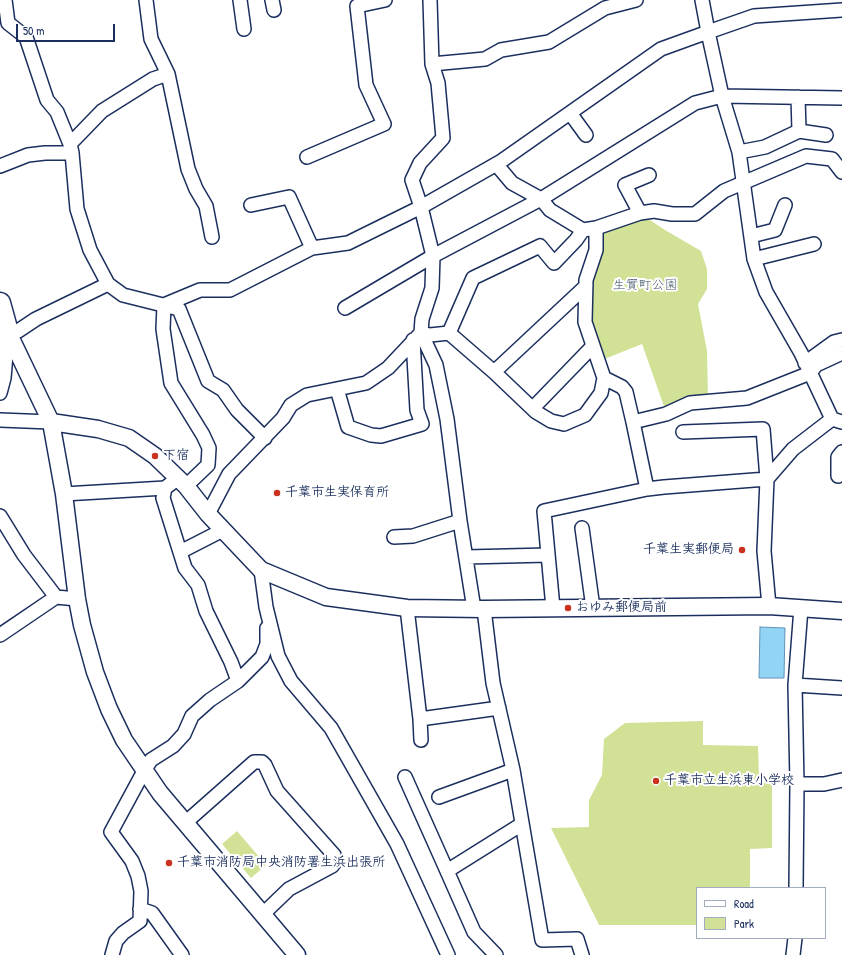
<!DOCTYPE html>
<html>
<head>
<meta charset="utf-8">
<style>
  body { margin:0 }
  #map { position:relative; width:842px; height:955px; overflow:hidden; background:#fff; font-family:"Patrick Hand",sans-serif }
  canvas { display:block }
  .legend { position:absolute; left:696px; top:887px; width:130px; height:52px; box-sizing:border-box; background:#fff; border:1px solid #a4acbf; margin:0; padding:5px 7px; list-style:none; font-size:12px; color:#1b2f5e }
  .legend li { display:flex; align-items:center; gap:8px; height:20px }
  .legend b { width:20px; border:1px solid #a4acbf }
  .scale { position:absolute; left:16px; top:24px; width:99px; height:18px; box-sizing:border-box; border:2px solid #1b2f5e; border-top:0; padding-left:5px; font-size:12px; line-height:14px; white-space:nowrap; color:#1b2f5e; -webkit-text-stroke:3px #fff; paint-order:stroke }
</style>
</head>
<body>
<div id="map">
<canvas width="842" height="955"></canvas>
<ul class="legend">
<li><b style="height:5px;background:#fff"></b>Road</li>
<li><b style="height:11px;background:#d1e296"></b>Park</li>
</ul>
<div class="scale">50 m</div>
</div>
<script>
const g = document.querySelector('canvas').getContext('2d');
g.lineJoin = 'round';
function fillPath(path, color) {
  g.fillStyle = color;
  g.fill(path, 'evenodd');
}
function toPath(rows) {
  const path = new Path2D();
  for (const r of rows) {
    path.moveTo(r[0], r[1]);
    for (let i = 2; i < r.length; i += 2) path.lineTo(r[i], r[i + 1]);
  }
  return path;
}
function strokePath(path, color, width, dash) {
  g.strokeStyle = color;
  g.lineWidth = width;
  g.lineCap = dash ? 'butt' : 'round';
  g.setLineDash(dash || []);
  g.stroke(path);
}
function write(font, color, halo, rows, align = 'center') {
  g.font = font + ' "Patrick Hand","Klee One",sans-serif';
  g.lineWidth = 4;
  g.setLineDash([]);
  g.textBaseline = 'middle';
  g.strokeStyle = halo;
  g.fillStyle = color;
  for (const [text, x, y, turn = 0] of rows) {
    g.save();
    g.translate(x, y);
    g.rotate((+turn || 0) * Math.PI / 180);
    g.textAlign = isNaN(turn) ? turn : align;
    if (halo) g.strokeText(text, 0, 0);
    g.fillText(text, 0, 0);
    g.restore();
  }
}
const green = toPath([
  [647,218,665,230,701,251,707,269,707,289,698,304,707,351,708,399,666,412,642,344,602,360,590,322,587,298,599,229],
  [703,721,703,745,758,746,759,777,772,778,772,848,750,849,750,888,697,888,697,925,599,925,551,828,589,827,589,800,602,775,604,739,625,723],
  [237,831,266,865,251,878,222,844]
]);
const water = toPath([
  [760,627,785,628,784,678,759,678,760,627]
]);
const minor = toPath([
  [5,0,8,23,26,37,47,100,57,112,70,144,72,153,77,209,90,250,108,284,123,295,179,309,208,381,223,390,237,410,265,438],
  [146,0,151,39,168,74,188,169,196,189,206,206,212,237],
  [240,0,244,29],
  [272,0,274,10],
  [702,0,708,32,754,16,842,10],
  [432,64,485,59,501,50,549,42,605,8,636,0],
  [798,97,799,131],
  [570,113,586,135],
  [70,144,102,111,153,79,168,74],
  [739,152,765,147,799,131,826,135],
  [307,157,384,124,366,85,357,6,385,0],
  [496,164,512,183,541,199,550,210,583,230,596,228,640,213,654,211,672,214,695,214,724,191,806,156,832,159,842,172],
  [0,166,28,155,45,153,72,153],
  [251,205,289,197,312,248,348,243,421,207,500,162,661,49,708,32,722,96,739,152,754,259,766,292,801,353,832,419],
  [640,213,625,185,649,175],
  [751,236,775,230,785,205],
  [754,259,814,244],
  [345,308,433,256,541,199,695,103,722,96,842,98],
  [449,333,473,278,540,246,554,263,576,240,583,230],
  [805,363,834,342,842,340],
  [494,372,586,286],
  [604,378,622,387,626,392,633,422],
  [337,389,348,427,371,435,381,436,422,424,417,410,413,340],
  [0,393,4,378,8,332,18,331,36,319,108,284],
  [533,408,593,346],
  [0,420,51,422],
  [683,432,763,429,767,479,764,551,769,606],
  [838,476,838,457,842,452],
  [177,479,165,488,163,498,185,568,198,585,206,611,231,662,238,681],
  [186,486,208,465,209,448,203,435,171,383,163,329,164,305,200,290,230,290,312,248],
  [647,489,664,487,767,479,793,449,832,419,842,422],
  [64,494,165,488],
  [208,514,229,474,283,418,291,405,307,395,366,383,388,368,421,333,430,335,449,333,494,372,536,412,551,421,564,424,585,415,601,393,604,378,585,322,586,280,596,250,596,228],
  [0,516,24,555,56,597,77,599],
  [460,521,474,609],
  [582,528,593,608],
  [394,537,413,536,460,521,447,419,436,365,421,333,422,319,432,288,433,256,421,207,412,180,420,163,443,138,438,83,432,64,430,0],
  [180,552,223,530],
  [466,557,548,555],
  [261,570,266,607,278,656,291,681,331,728,397,844,448,955],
  [407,608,420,719,421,740],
  [553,608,544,511,647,489,633,422,666,414,690,403,747,398,810,373,816,365,842,353],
  [484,609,493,683,513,770,542,940,577,939,582,955],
  [0,635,56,597],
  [795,685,842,688],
  [420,719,499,708],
  [405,777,447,871],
  [797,784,824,784,842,780],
  [439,797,513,770],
  [185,823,254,762,262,762,265,765,277,791,334,855,335,859,335,862,332,866,289,889,263,914],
  [796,888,797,784,795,685,801,608],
  [140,909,152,913,182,955],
  [112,955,116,941,123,933,140,921,141,891,138,876,132,861,111,832,144,771,151,760,173,746,184,734,192,716,210,700,238,681,262,657,267,644,267,628],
  [496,955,474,932,447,871,522,824],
  [793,955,795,938]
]);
const tertiary = toPath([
  [8,332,51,422,64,494,77,599,82,625,95,672,109,709,124,740,160,793,297,955],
  [51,422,98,429,129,438,155,456,186,486,208,514,261,570,326,597,407,608,484,609,769,606,842,611]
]);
const primary = toPath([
  [0,303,8,332,0,338]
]);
const markers = [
  [155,456,4,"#c8321e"],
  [277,493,4,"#c8321e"],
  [742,550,4,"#c8321e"],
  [568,608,4,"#c8321e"],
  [656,781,4,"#c8321e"],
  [169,863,4,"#c8321e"]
];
const parkNames = [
  ["生實町公園",645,286]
];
const poiNames = [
  ["下宿",163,456],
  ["千葉市生実保育所",285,493],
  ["千葉生実郵便局",734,550,"right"],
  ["おゆみ郵便局前",576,608],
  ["千葉市立生浜東小学校",664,781],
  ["千葉市消防局中央消防署生浜出張所",177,863]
];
fillPath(green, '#d1e296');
fillPath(water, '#91d4f3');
strokePath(water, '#6292b7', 1);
strokePath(minor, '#1b2f5e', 16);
strokePath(tertiary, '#1b2f5e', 19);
strokePath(primary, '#1b2f5e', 23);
strokePath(minor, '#fff', 13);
strokePath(tertiary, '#fff', 16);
strokePath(primary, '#fff', 20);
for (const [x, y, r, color] of markers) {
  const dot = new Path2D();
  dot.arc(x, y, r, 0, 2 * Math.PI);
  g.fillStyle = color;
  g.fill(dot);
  strokePath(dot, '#fff', 1.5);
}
write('13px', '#485c6c', '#fff', parkNames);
write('bold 13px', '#1b2f5e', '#fff', poiNames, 'left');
</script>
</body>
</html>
